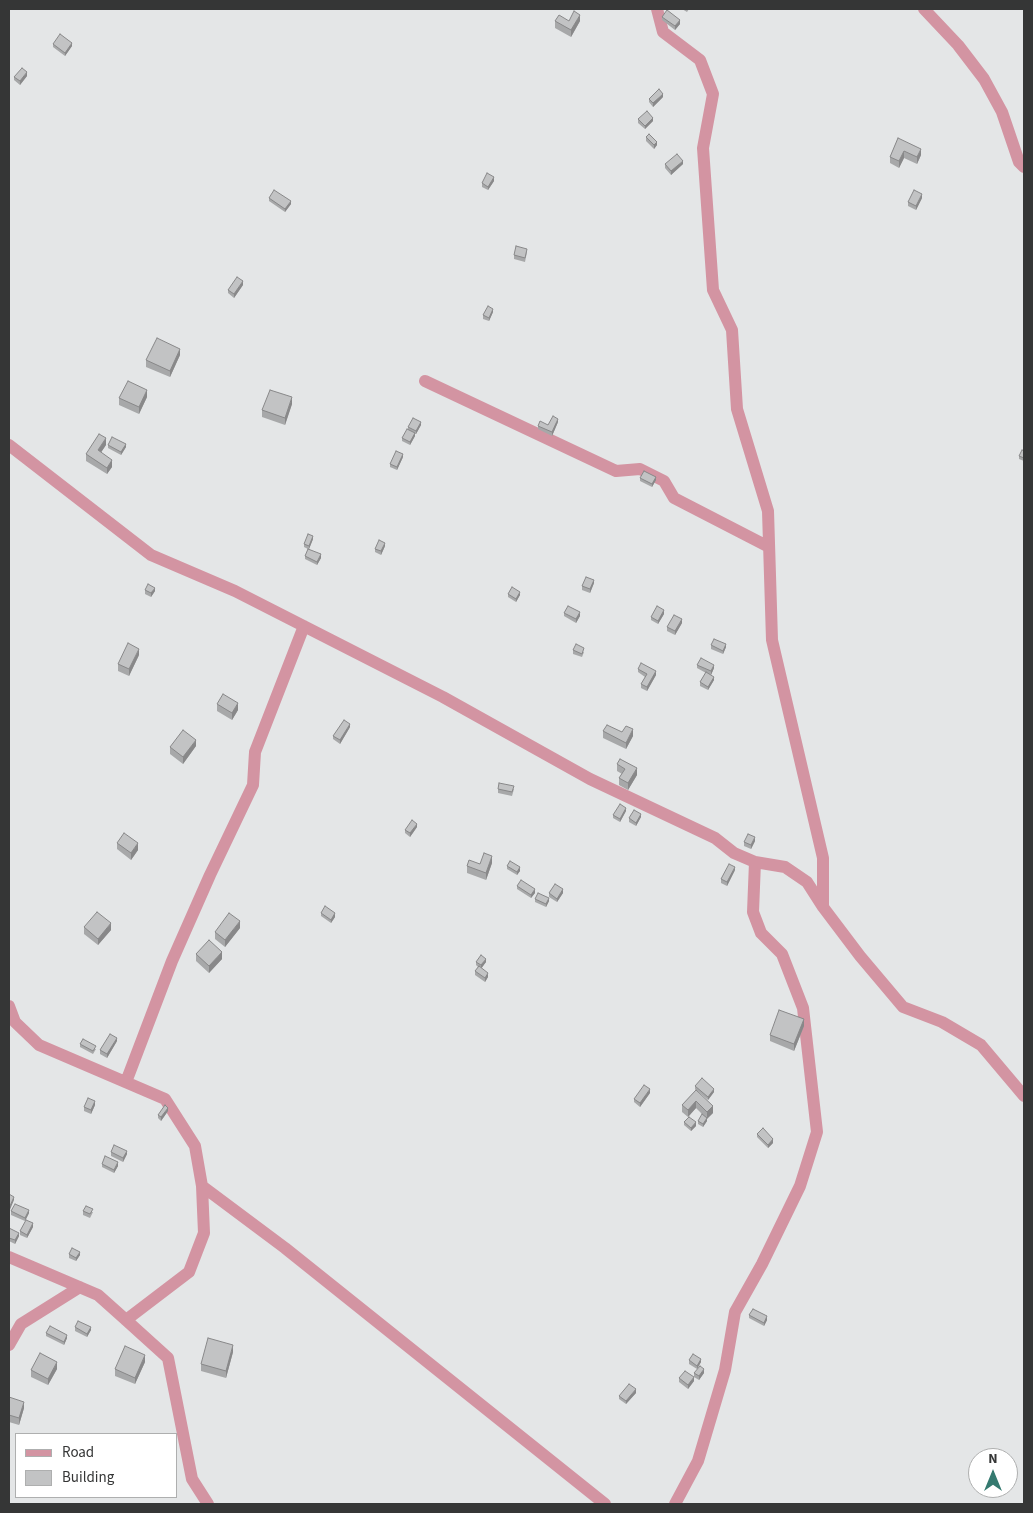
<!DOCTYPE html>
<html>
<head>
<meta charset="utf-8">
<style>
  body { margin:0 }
  #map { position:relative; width:1033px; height:1513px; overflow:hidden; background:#e4e6e7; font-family:"Source Sans 3",sans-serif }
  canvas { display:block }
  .frame { position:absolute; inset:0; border:10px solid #353636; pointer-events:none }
  .legend { position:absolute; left:15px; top:1433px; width:162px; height:65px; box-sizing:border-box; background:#fff; border:1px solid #aeafaf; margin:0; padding:6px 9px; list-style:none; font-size:15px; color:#353636 }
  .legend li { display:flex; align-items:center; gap:10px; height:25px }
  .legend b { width:25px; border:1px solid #aeafaf }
  .north { position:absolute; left:968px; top:1448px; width:50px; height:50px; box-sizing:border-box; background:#fff; border:1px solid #aeafaf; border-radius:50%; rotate:0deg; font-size:14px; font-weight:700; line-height:20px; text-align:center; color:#353636 }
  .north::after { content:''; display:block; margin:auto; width:18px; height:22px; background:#357a70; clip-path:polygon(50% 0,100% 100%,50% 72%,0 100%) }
</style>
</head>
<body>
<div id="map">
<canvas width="1033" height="1513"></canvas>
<div class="frame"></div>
<ul class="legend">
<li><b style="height:6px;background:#d394a2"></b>Road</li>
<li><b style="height:14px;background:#c2c3c4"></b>Building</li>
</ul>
<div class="north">N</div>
</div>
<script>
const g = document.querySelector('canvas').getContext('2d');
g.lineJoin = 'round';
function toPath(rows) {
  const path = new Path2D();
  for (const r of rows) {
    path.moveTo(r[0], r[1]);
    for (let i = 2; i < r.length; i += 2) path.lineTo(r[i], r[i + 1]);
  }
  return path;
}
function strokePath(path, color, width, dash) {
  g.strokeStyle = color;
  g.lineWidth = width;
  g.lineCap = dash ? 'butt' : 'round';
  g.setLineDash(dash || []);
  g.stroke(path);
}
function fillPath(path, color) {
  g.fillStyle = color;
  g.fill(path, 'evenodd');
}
const minor = toPath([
  [657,9,663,32,700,60,713,94,703,148,713,290,732,330,737,409,768,511,772,640,823,858,823,907],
  [924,9,958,45,984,79,1002,112,1019,162,1024,167],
  [425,381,616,471,640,469,664,481,674,498,769,547],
  [9,445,151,555,235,591,443,697,590,779,715,838,734,853,755,862,785,867,807,882,823,907,860,956,903,1007,942,1022,981,1045,1024,1096],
  [9,1006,15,1022,39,1045,165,1099,195,1146,202,1186,285,1248,605,1504],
  [126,1082,172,961,210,875,253,785,255,752,304,626],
  [202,1186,204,1233,189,1272,126,1320,168,1358,192,1479,208,1504],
  [9,1257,98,1295,126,1320],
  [9,1345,21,1324,80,1287],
  [675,1504,698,1461,725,1370,735,1312,762,1264,800,1186,817,1132,803,1008,782,954,761,933,753,912,755,862]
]);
const wall = toPath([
  [682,9,689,9,687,12],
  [662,17,680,24,675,30,662,20],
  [555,21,580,21,571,37,555,28],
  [53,44,72,46,65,56,53,47],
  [27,76,20,85,14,80,14,77],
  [663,97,653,107,649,102,649,99],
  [638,119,653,121,645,129,638,123],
  [646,137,657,145,654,149,646,141],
  [898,138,921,155,917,164,904,158,899,168,890,163,890,157],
  [665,164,683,164,671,175,665,168],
  [494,181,488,190,482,187,482,183],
  [269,198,291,204,285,212,269,201],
  [922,198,916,210,908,206,908,202],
  [527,252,525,262,514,259,514,255],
  [243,285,234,298,228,293,228,290],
  [493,312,489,321,483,319,483,315],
  [180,355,170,377,146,367,146,360],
  [147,397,139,414,119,405,119,398],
  [292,404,285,425,262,417,262,410],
  [558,422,552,436,538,429,538,426,548,425],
  [421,425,416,434,415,434,415,436,410,445,402,441,402,438,408,429,408,427],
  [106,445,101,452,112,467,107,474,86,461,86,454],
  [108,445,126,447,121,455,108,448],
  [1024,451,1024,461,1019,459,1019,456],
  [403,457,397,470,390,467,390,464],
  [640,478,656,480,652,487,640,481],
  [313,539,309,549,321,558,317,565,305,559,305,556,308,549,304,547,304,544],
  [385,546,381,555,375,552,375,549],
  [594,583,590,593,582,590,582,586],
  [145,590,155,591,151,597,145,594],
  [508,594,520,595,516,602,508,597],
  [564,613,580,616,576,623,564,616],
  [664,614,658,624,651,620,651,617],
  [682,623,675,635,667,631,667,627],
  [711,645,726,647,723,654,711,649],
  [573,650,584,652,582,657,573,654],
  [139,655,129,676,118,671,118,664],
  [697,665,714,668,711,675,714,680,708,690,700,686,700,682,706,673,697,668],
  [638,669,656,675,647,691,641,688,641,684,645,677,638,672],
  [217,704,238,710,232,720,217,711],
  [350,727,340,744,333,739,333,736],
  [603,731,622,732,633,736,626,749,603,738],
  [196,746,183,764,170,754,170,747],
  [617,764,637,775,628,790,619,785,619,778,622,774,617,771],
  [498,789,514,789,512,796,498,793],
  [626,811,620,822,613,818,613,815],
  [641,817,636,826,629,822,629,818],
  [417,827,410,837,405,833,405,830],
  [755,841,751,849,744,846,744,842],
  [117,843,138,850,131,860,117,849],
  [492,863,486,880,467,873,467,866],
  [507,866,520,871,517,875,507,869],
  [735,870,727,886,721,883,721,879],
  [517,886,535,893,531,898,517,889],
  [549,893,563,893,557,902,549,897],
  [535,899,549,901,546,907,535,902],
  [321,913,335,917,331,923,321,916],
  [84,927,111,930,98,945,84,934],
  [240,928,225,947,215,939,215,932],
  [196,954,222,959,209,973,196,961],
  [476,962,486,962,481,968,488,977,485,982,475,975,475,971,478,967,476,965],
  [804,1026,794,1051,770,1041,770,1035],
  [117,1041,107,1058,100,1054,100,1050],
  [80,1044,96,1049,93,1054,80,1047],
  [695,1086,714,1092,708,1100,695,1089],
  [696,1090,713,1113,707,1118,707,1121,703,1127,698,1124,698,1121,704,1116,696,1108,688,1117,682,1112,682,1105],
  [650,1093,640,1107,634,1102,634,1099],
  [95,1105,91,1114,84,1111,84,1107],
  [168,1111,161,1121,158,1118,158,1115],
  [684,1122,696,1126,691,1131,684,1125],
  [757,1134,773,1143,768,1148,757,1137],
  [111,1152,127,1154,123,1162,111,1156],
  [102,1164,118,1166,114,1173,102,1167],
  [11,1211,29,1213,25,1221,11,1215],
  [83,1211,93,1212,90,1218,83,1215],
  [33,1227,27,1238,20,1235,20,1231],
  [9,1228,19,1236,15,1244,9,1241],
  [69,1254,80,1255,76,1261,69,1258],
  [749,1315,767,1320,764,1326,749,1318],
  [75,1327,91,1330,87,1337,75,1331],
  [46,1333,67,1338,64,1345,46,1336],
  [233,1352,226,1378,201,1371,201,1364],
  [689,1360,701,1362,697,1369,689,1364],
  [145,1362,135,1384,115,1376,115,1369],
  [57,1369,48,1385,31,1377,31,1370],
  [694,1373,704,1373,699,1380,694,1377],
  [679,1378,694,1381,688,1389,679,1382],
  [636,1393,626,1404,619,1399,619,1396],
  [9,1397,24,1408,19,1425,9,1422]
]);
const shadedWall = toPath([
  [580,15,580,21,571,37,571,30],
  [680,20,680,24,675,30,675,26],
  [72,43,72,46,65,56,65,53],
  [27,72,27,76,20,85,20,81],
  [663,94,663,97,653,107,653,103],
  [653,118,653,121,645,129,645,126],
  [657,142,657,145,654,149,654,145],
  [921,149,921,155,917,164,917,157],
  [904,151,904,158,899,168,899,161],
  [683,161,683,164,671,175,671,171],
  [494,177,494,181,488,190,488,187],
  [922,194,922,198,916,210,916,206],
  [291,201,291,204,285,212,285,209],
  [243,281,243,285,234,298,234,294],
  [493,309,493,312,489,321,489,318],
  [180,349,180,355,170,377,170,371],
  [147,390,147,397,139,414,139,407],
  [292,397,292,404,285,425,285,418],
  [558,419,558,422,552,436,552,432],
  [421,422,421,425,416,434,416,431],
  [415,433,415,436,410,445,410,442],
  [106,438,106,445,98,457,98,450],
  [126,444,126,447,121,455,121,452],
  [403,454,403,457,397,470,397,467],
  [112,460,112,467,107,474,107,468],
  [656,477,656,480,652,487,652,484],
  [313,536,313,539,309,549,309,546],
  [385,543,385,546,381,555,381,551],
  [321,554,321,558,317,565,317,562],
  [594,580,594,583,590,593,590,589],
  [155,588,155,591,151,597,151,593],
  [520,592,520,595,516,602,516,599],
  [664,610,664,614,658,624,658,621],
  [580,612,580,616,576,623,576,619],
  [682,619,682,623,675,635,675,631],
  [726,644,726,647,723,654,723,651],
  [139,649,139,655,129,676,129,669],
  [714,665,714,668,711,675,711,671],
  [656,671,656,675,647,691,647,687],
  [714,677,714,680,708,690,708,687],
  [238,703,238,710,232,720,232,713],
  [350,724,350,727,340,744,340,740],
  [633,729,633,736,626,749,626,743],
  [196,740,196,746,183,764,183,757],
  [637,768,637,775,628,790,628,783],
  [626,808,626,811,620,822,620,819],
  [641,814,641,817,636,826,636,823],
  [417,824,417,827,410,837,410,833],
  [755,837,755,841,751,849,751,845],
  [138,843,138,850,131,860,131,853],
  [492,856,492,863,486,880,486,873],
  [520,867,520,871,517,875,517,872],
  [735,867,735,870,727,886,727,882],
  [535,889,535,893,531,898,531,895],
  [563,889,563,893,557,902,557,899],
  [549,898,549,901,546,907,546,904],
  [335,913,335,917,331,923,331,920],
  [240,921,240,928,225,947,225,940],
  [111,923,111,930,98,945,98,939],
  [222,952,222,959,209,973,209,966],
  [486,959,486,962,481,969,481,965],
  [488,973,488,977,485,982,485,978],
  [804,1019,804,1026,794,1051,794,1044],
  [117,1038,117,1041,107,1058,107,1054],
  [650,1089,650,1093,640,1107,640,1103],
  [714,1089,714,1092,708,1100,708,1097],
  [95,1101,95,1105,91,1114,91,1110],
  [696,1101,696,1108,688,1117,688,1110],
  [713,1106,713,1113,707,1119,707,1112],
  [168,1108,168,1111,161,1121,161,1117],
  [707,1118,707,1121,703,1127,703,1124],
  [696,1122,696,1126,691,1131,691,1128],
  [773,1139,773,1143,768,1148,768,1145],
  [127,1151,127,1154,123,1162,123,1158],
  [118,1162,118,1166,114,1173,114,1170],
  [14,1197,14,1200,9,1212,9,1208],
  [29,1210,29,1213,25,1221,25,1218],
  [33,1223,33,1227,27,1238,27,1235],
  [19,1233,19,1236,15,1244,15,1240],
  [80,1252,80,1255,76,1261,76,1258],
  [767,1316,767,1320,764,1326,764,1323],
  [91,1327,91,1330,87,1337,87,1334],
  [67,1335,67,1338,64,1345,64,1342],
  [233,1345,233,1352,226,1378,226,1371],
  [145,1355,145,1362,135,1384,135,1378],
  [701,1359,701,1362,697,1369,697,1366],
  [57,1362,57,1369,48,1385,48,1379],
  [704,1369,704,1373,699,1380,699,1376],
  [694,1377,694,1381,688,1389,688,1385],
  [636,1389,636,1393,626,1404,626,1401],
  [24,1402,24,1408,19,1425,19,1418]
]);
const building = toPath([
  [667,10,680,20,675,26,662,17,667,10],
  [574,11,580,15,571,30,555,21,559,15,569,21,574,11],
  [60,34,72,43,65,53,53,44,60,34],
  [22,68,27,72,20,81,14,77,22,68],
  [659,89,663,94,653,103,649,99,659,89],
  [647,111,653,118,645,126,638,119,647,111],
  [649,134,657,142,654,145,646,137,649,134],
  [898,138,921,149,917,157,904,151,899,161,890,157,898,138],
  [677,154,683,161,671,171,665,164,677,154],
  [487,173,494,177,488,187,482,183,487,173],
  [274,190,291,201,285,209,269,198,274,190],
  [914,190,922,194,916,206,908,202,914,190],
  [516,246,527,249,525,258,514,255,516,246],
  [237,277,243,281,234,294,228,290,237,277],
  [488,306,493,309,489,318,483,315,488,306],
  [157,338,180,349,170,371,146,360,157,338],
  [128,381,147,390,139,407,119,398,128,381],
  [270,390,292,397,285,418,262,410,270,390],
  [553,416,558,419,552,432,538,426,540,421,548,425,553,416],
  [413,418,421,422,416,431,408,427,413,418],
  [407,429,415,433,410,442,402,438,407,429],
  [99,434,106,438,98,450,112,460,107,468,86,454,99,434],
  [112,437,126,444,121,452,108,445,112,437],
  [1022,450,1024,451,1024,458,1019,456,1022,450],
  [396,451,403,454,397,467,390,464,396,451],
  [644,471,656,477,652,484,640,478,644,471],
  [308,534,313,536,309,546,304,544,308,534],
  [379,540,385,543,381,551,375,549,379,540],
  [308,549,321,554,317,562,305,556,308,549],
  [586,577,594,580,590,589,582,586,586,577],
  [148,584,155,588,151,593,145,590,148,584],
  [512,587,520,592,516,599,508,594,512,587],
  [568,606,580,612,576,619,564,613,568,606],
  [657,606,664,610,658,621,651,617,657,606],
  [674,615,682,619,675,631,667,627,674,615],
  [714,639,726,644,723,651,711,645,714,639],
  [128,643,139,649,129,669,118,664,128,643],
  [576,644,584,648,582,654,573,650,576,644],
  [701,658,714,665,711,671,697,665,701,658],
  [641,663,656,671,647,687,641,684,647,674,638,669,641,663],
  [706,672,714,677,708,687,700,682,706,672],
  [223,694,238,703,232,713,217,704,223,694],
  [344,720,350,724,340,740,333,736,344,720],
  [607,725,622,732,626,726,633,729,626,743,603,731,607,725],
  [183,730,196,740,183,757,170,747,183,730],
  [620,759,637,768,628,783,619,778,625,769,617,764,620,759],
  [499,783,514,786,512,792,498,789,499,783],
  [620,804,626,808,620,819,613,815,620,804],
  [634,810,641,814,636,823,629,818,634,810],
  [412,820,417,824,410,833,405,830,412,820],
  [124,833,138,843,131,853,117,843,124,833],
  [748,834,755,837,751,845,744,842,748,834],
  [484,853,492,856,486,873,467,866,469,860,480,864,484,853],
  [510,861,520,867,517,872,507,866,510,861],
  [729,864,735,867,727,882,721,879,729,864],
  [521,880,535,889,531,895,517,886,521,880],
  [555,884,563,889,557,899,549,893,555,884],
  [538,893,549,898,546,904,535,899,538,893],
  [325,906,335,913,331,920,321,913,325,906],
  [97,912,111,923,98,939,84,927,97,912],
  [229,913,240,921,225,940,215,932,229,913],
  [209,940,222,952,209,966,196,954,209,940],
  [481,955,486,959,481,965,476,962,481,955],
  [479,966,488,973,485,978,475,971,479,966],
  [779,1010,804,1019,794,1044,770,1035,779,1010],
  [110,1034,117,1038,107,1054,100,1050,110,1034],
  [83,1039,96,1046,93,1051,80,1044,83,1039],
  [702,1078,714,1089,708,1097,695,1086,702,1078],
  [644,1085,650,1089,640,1103,634,1099,644,1085],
  [696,1090,713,1106,707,1112,696,1101,688,1110,682,1105,696,1090],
  [88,1098,95,1101,91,1110,84,1107,88,1098],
  [165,1105,168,1108,161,1117,158,1115,165,1105],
  [702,1114,707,1118,703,1124,698,1121,702,1114],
  [689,1117,696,1122,691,1128,684,1122,689,1117],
  [763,1128,773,1139,768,1145,757,1134,763,1128],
  [114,1145,127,1151,123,1158,111,1152,114,1145],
  [105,1156,118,1162,114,1170,102,1164,105,1156],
  [9,1194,14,1197,9,1208,9,1194],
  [15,1204,29,1210,25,1218,11,1211,15,1204],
  [86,1206,93,1209,90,1214,83,1211,86,1206],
  [26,1220,33,1223,27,1235,20,1231,26,1220],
  [9,1228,19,1233,15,1240,9,1238,9,1228],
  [72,1248,80,1252,76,1258,69,1254,72,1248],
  [753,1309,767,1316,764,1323,749,1315,753,1309],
  [78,1321,91,1327,87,1334,75,1327,78,1321],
  [50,1326,67,1335,64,1342,46,1333,50,1326],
  [208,1338,233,1345,226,1371,201,1364,208,1338],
  [125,1346,145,1355,135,1378,115,1369,125,1346],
  [40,1353,57,1362,48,1379,31,1370,40,1353],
  [693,1354,701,1359,697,1366,689,1360,693,1354],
  [700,1366,704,1369,699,1376,694,1373,700,1366],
  [685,1371,694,1377,688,1385,679,1378,685,1371],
  [629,1384,636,1389,626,1401,619,1396,629,1384],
  [9,1397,24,1402,19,1418,9,1415,9,1397]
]);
strokePath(minor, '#d394a2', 12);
fillPath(wall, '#a7a8a9');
fillPath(shadedWall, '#888889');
fillPath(building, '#c2c3c4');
strokePath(building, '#888889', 1);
</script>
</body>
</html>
